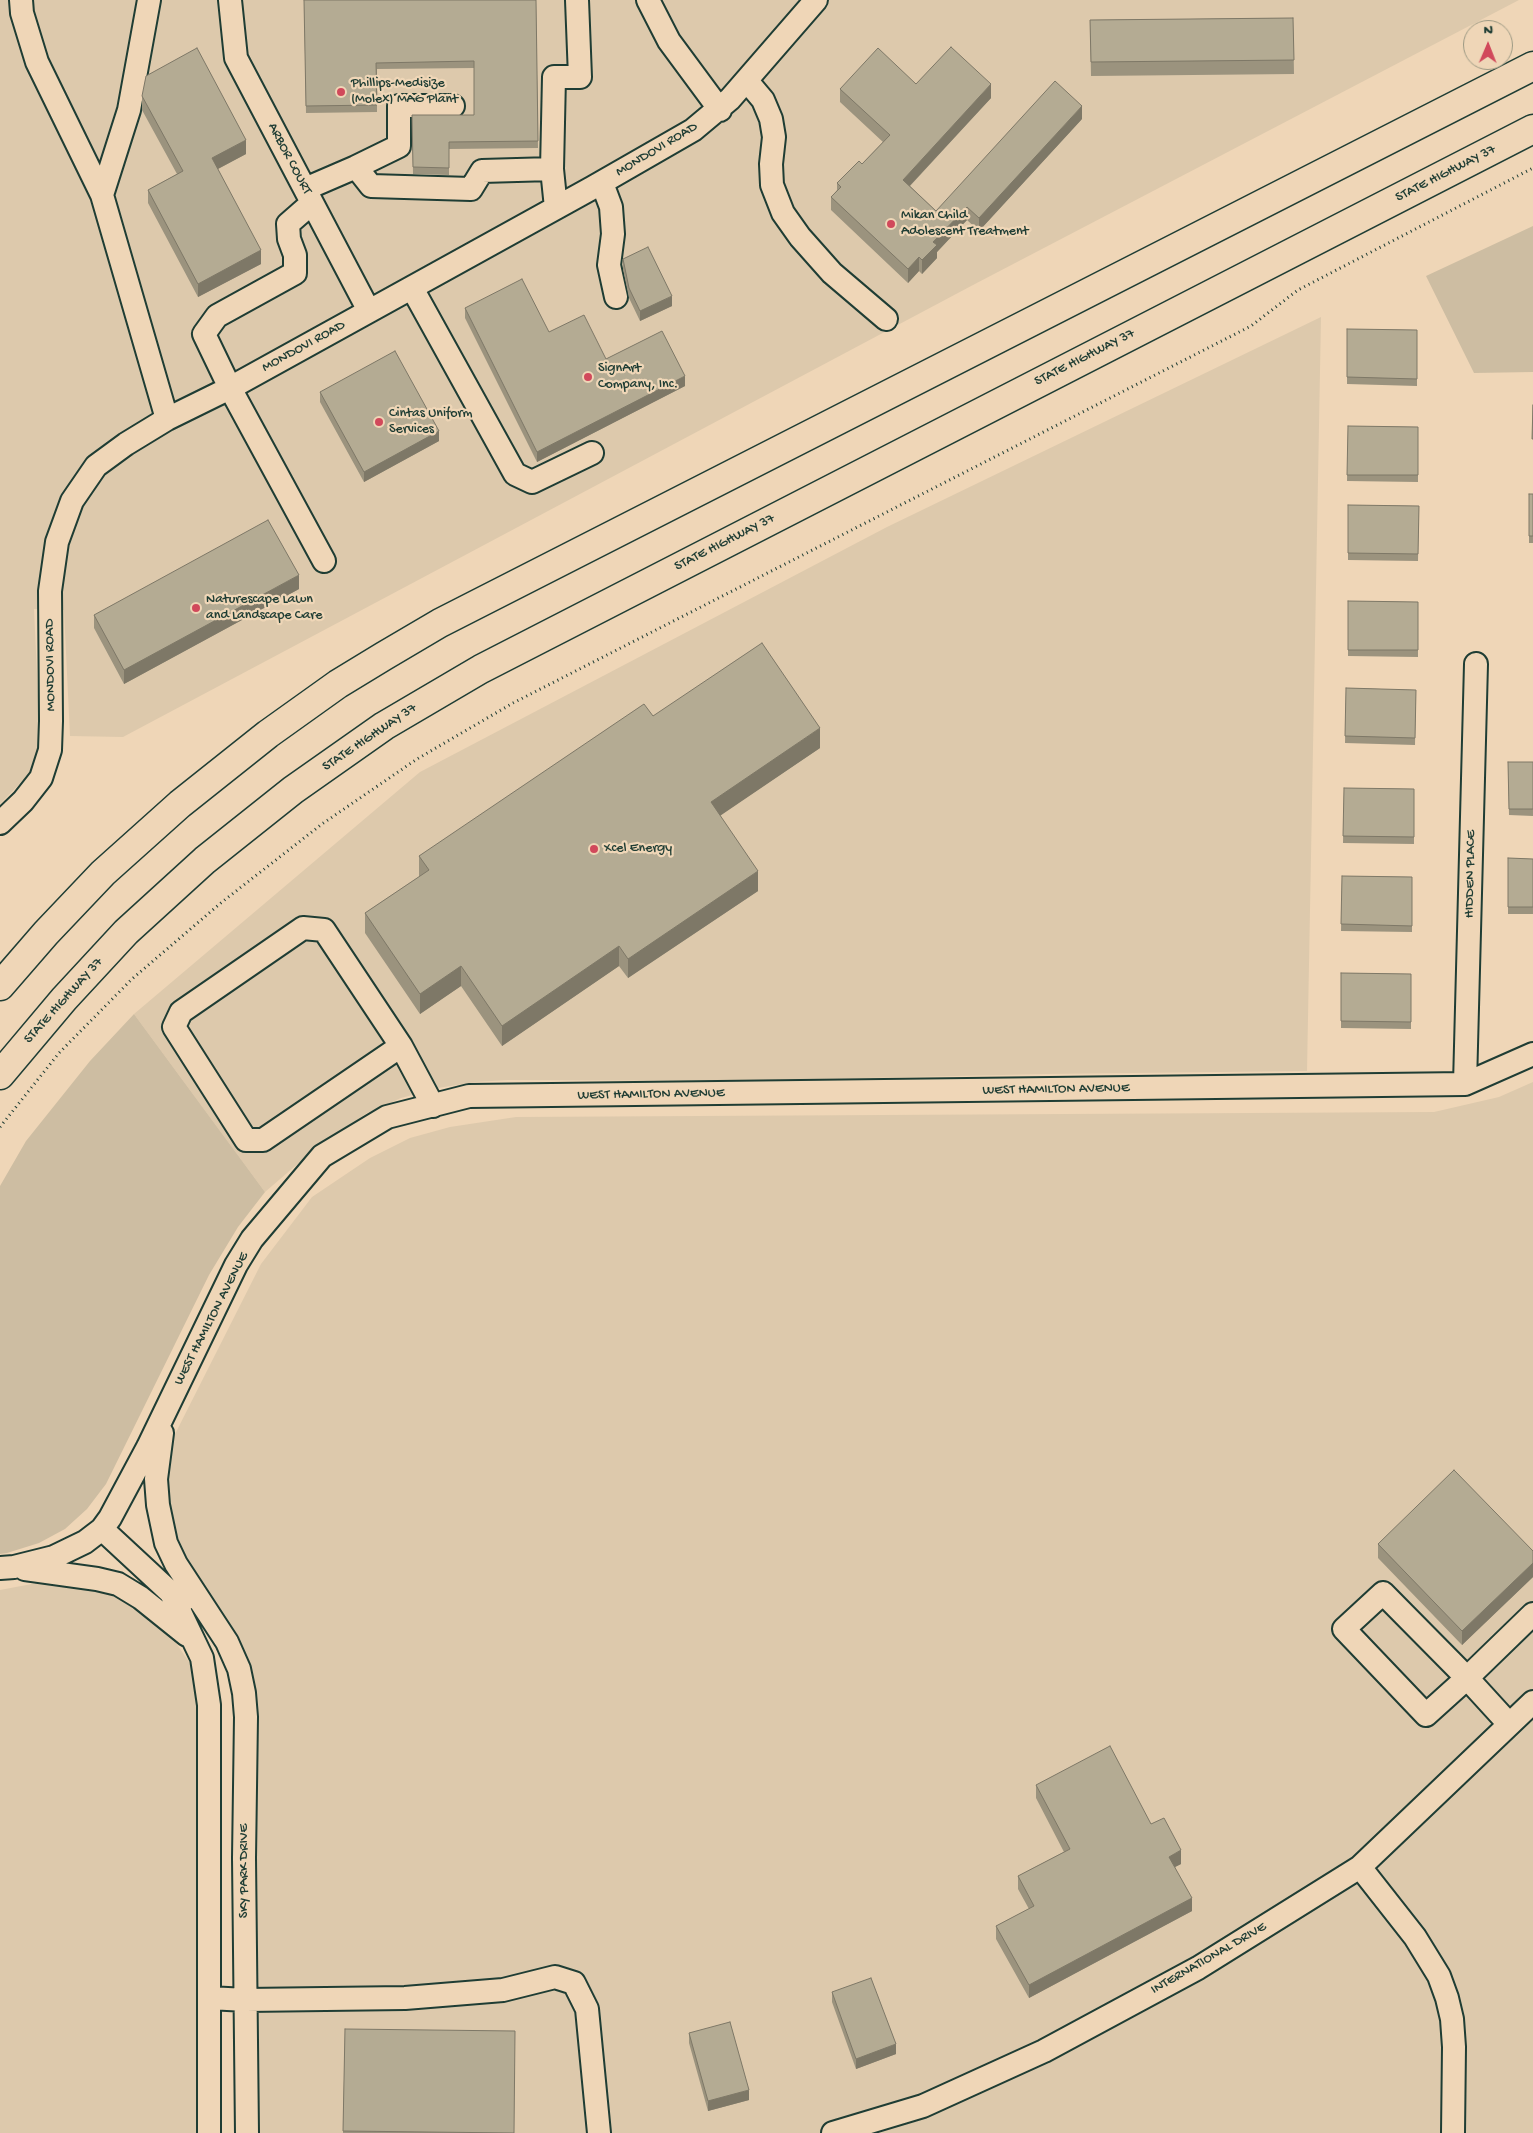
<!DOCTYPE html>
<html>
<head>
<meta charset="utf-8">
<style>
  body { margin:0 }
  #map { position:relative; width:1533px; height:2133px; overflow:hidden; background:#efd6b7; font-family:"Gochi Hand",sans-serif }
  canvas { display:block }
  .north { position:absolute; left:1463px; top:20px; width:50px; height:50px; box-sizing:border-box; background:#efd6b7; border:1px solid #9c9983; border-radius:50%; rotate:1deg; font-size:14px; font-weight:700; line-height:20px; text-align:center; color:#1f3d34 }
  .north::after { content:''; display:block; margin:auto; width:18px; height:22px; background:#d1495b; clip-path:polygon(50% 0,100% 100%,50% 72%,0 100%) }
</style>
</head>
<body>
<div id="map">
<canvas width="1533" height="2133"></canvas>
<div class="north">N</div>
</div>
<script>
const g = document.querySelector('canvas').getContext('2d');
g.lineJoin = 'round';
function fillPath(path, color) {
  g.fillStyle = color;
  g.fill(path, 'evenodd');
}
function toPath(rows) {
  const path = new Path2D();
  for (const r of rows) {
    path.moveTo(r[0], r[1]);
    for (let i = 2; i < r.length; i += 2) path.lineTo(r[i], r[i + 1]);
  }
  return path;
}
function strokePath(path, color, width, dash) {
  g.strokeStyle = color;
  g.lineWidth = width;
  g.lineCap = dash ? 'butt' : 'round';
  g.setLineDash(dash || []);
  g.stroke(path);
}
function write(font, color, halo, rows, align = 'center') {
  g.font = font + ' "Gochi Hand",sans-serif';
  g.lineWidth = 4.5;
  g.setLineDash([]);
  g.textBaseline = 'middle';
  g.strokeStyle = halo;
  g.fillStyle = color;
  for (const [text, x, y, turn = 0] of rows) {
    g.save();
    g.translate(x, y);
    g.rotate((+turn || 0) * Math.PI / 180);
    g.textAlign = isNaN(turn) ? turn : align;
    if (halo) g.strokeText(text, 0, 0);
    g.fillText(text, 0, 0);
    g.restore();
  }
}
const built = toPath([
  [0,0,1519,0,973,285,123,737,70,736,64,610,34,609,40,738,31,772,0,804],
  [1321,317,1307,1071,1047,1074,726,1081,508,1080,475,1082,438,1088,401,1098,367,1113,322,1143,265,1192,134,1014,420,772,887,527],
  [1533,1082,1533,2133,255,2133,256,1692,251,1667,240,1639,223,1612,188,1570,165,1509,170,1444,261,1264,312,1197,370,1158,410,1138,450,1127,516,1117,1434,1112,1499,1097],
  [53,1580,92,1583,135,1602,165,1627,189,1662,198,1688,199,2119,197,2133,0,2133,0,1590]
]);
const green = toPath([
  [1533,226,1533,372,1474,373,1426,276],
  [134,1014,265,1192,238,1227,209,1275,106,1484,87,1509,65,1529,39,1543,7,1553,0,1554,0,1186,26,1141,90,1061]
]);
const path = toPath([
  [0,1127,59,1053,132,979,222,902,322,824,417,759,513,703,1251,326,1298,290,1533,168]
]);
const minor = toPath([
  [21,0,22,13,37,62,102,195],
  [149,0,129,110,102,195,167,419],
  [230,0,236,58,369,311],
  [648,0,669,41,720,110],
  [747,81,763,100,771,119,774,137,771,164,772,185,783,213,800,237,832,273,886,319],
  [356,167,399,146,399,106,453,106],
  [602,183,611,207,613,234,609,265,616,297],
  [305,189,356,167,371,186,471,189,482,171,552,169],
  [312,203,288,224,289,239,295,255,295,273,217,316,204,334,230,388,324,561],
  [556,208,552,169,554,77,580,77,577,0],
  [412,288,515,474,532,482,592,453],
  [0,823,23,801,41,778,50,750,51,721,50,591,57,542,72,501,96,466,126,444,167,419,230,388,592,188,693,130,730,99,816,0],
  [401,1046,263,1140,246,1140,174,1027,181,1012,303,928,324,930,401,1046,433,1106],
  [1465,1084,1476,664],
  [162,1433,156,1479,158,1505,166,1543,176,1564,227,1642,239,1669,244,1693,246,1717,244,1858,247,2133],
  [102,1529,171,1593,184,1600],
  [0,1568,14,1567,54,1557,85,1542,102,1529,110,1518,148,1447,236,1265,252,1239,322,1156,387,1117,469,1096,1465,1084,1533,1054],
  [25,1569,97,1579,118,1584,141,1598,187,1635],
  [171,1593,202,1658,209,1705,209,2133],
  [1509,1724,1467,1678,1383,1593,1344,1629,1426,1715,1467,1678,1533,1614],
  [1360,1867,1415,1937,1439,1976,1447,1998,1452,2019,1454,2047,1453,2133],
  [209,1998,246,2000,405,1998,503,1990,555,1977,574,1983,587,2009,599,2133],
  [833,2133,923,2106,1044,2051,1198,1968,1360,1867,1533,1702]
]);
const major = toPath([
  [0,986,46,933,103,873,180,804,268,734,338,684,384,656,440,623,1533,66],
  [0,1075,64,999,126,932,205,860,293,790,384,726,481,669,1533,129]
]);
const wall = toPath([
  [304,0,536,0,538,148,449,149,449,175,413,174,412,115,474,115,474,68,377,69,377,112,306,113],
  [1293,18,1294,74,1091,76,1090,20],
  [916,84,991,98,910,186,936,211,1082,119,979,231,967,220,937,252,937,258,922,274,919,271,908,283,831,210,831,197,837,190,837,183,862,164,883,142,840,102,840,89],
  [142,96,246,154,218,169,261,264,198,297,148,203,148,190,177,174,142,110],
  [623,259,672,306,640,321,629,298,623,269],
  [465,308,606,359,685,386,537,462,465,318],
  [1347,329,1417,330,1417,386,1347,384],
  [320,392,439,441,364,482,320,402],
  [1348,426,1418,427,1418,482,1347,481],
  [1529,494,1533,494,1533,543,1529,543],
  [1348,505,1419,506,1418,561,1348,560],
  [299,589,124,684,94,628,94,615],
  [1348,601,1418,602,1418,657,1348,656],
  [1346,688,1416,690,1415,745,1345,743],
  [653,716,820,748,720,815,758,891,628,978,619,966,502,1046,461,986,420,1014,365,933,365,913,419,877,419,856],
  [1508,762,1533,762,1533,816,1509,815],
  [1344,788,1414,789,1414,844,1343,843],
  [1508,858,1533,859,1533,914,1508,914],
  [1342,876,1412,877,1412,932,1341,931],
  [1341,973,1411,974,1411,1029,1341,1028],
  [1378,1544,1533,1551,1533,1577,1462,1645,1378,1558],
  [1036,1785,1151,1824,1181,1864,1175,1867,1192,1911,1029,1998,996,1939,996,1926,1029,1909,1018,1889,1018,1876,1064,1852,1036,1798],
  [832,1992,896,2054,856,2069,832,2002],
  [345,2029,514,2133,343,2133],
  [689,2033,749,2100,708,2111,689,2043]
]);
const shadedWall = toPath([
  [991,84,991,98,903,193,903,180],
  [1082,106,1082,119,979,231,979,218],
  [246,140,246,154,212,172,212,158],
  [967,207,967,220,937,252,937,258,922,274,922,260,933,242],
  [261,250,261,264,198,297,198,284],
  [919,257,919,271,908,283,908,269],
  [672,296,672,306,640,321,640,311],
  [685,376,685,386,537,462,537,452],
  [439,431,439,441,364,482,364,472],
  [299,575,299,589,124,684,124,670],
  [820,728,820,748,711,822,711,802],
  [758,871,758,891,628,978,628,959],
  [619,946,619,966,502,1046,502,1026],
  [461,966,461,986,420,1014,420,994],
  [1533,1563,1533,1577,1462,1645,1462,1631],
  [1181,1850,1181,1864,1169,1870,1169,1857],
  [1192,1898,1192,1911,1029,1998,1029,1985],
  [896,2044,896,2054,856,2069,856,2059],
  [749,2090,749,2100,708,2111,708,2101]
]);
const building = toPath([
  [304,0,536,0,538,141,449,142,449,168,413,167,412,115,474,115,474,61,376,63,377,105,306,106,304,0],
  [1293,18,1294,60,1091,62,1090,20,1293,18],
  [951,47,991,84,903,180,936,211,1055,81,1082,106,979,218,967,207,933,242,937,245,922,260,919,257,908,269,831,197,841,187,837,183,859,161,862,164,890,135,840,89,878,48,916,84,951,47],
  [197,48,246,140,212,158,261,250,198,284,148,190,183,171,142,96,146,76,197,48],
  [648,247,672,296,640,311,629,288,623,259,648,247],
  [522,279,549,332,584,315,606,359,662,331,685,376,537,452,465,308,522,279],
  [1347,329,1417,330,1417,379,1347,377,1347,329],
  [395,351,439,431,364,472,320,392,395,351],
  [1533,405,1533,439,1532,439,1533,405],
  [1348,426,1418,427,1418,475,1347,475,1348,426],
  [1529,494,1533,494,1533,536,1529,536,1529,494],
  [1348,505,1419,506,1418,554,1348,553,1348,505],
  [268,520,299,575,124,670,94,615,268,520],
  [1348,601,1418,602,1418,650,1348,650,1348,601],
  [762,643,820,728,711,802,758,871,628,959,619,946,502,1026,461,966,420,994,365,913,429,870,419,856,644,704,653,716,762,643],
  [1346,688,1416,690,1415,738,1345,736,1346,688],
  [1508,762,1533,762,1533,809,1509,809,1508,762],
  [1344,788,1414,789,1414,837,1343,836,1344,788],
  [1508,858,1533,859,1533,907,1508,907,1508,858],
  [1342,876,1412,877,1412,926,1341,924,1342,876],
  [1341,973,1411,974,1411,1022,1341,1021,1341,973],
  [1454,1470,1533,1551,1533,1563,1462,1631,1378,1544,1454,1470],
  [1110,1746,1151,1824,1164,1818,1181,1850,1169,1857,1192,1898,1029,1985,996,1926,1034,1906,1018,1876,1070,1849,1036,1785,1110,1746],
  [871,1978,896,2044,856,2059,832,1992,871,1978],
  [730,2022,749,2090,708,2101,689,2033,730,2022],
  [345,2029,515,2031,514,2133,343,2131,345,2029]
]);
const markers = [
  [341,92,5,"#d1495b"],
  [891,224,5,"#d1495b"],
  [588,377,5,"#d1495b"],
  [379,422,5,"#d1495b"],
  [196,608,5,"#d1495b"],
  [594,849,5,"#d1495b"]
];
const poiNames = [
  ["Phillips-Medisize",351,84],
  ["(Molex) MAG Plant",351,100],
  ["Mikan Child",901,216],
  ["Adolescent Treatment",901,232],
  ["SignArt",598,369],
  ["Company, Inc.",598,385],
  ["Cintas Uniform",389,414],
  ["Services",389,430],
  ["Naturescape Lawn",206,600],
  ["and Landscape Care",206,616],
  ["Xcel Energy",604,849]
];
const streetNames = [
  ["MONDOVI ROAD",657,150,-31],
  ["ARBOR COURT",289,159,62],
  ["STATE HIGHWAY 37",1446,174,-27],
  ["MONDOVI ROAD",304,347,-29],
  ["STATE HIGHWAY 37",1085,358,-27],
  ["STATE HIGHWAY 37",725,543,-27],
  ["MONDOVI ROAD",51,665,-91],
  ["STATE HIGHWAY 37",370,738,-34],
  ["HIDDEN PLACE",1471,874,-89],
  ["STATE HIGHWAY 37",64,1001,-48],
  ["WEST HAMILTON AVENUE",1056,1090,-1],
  ["WEST HAMILTON AVENUE",651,1095,-1],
  ["WEST HAMILTON AVENUE",212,1319,-63],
  ["SKY PARK DRIVE",245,1871,-90],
  ["INTERNATIONAL DRIVE",1209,1959,-30]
];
fillPath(built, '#ddc9ac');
fillPath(green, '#cdbda2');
strokePath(minor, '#1f3d34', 26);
strokePath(major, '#1f3d34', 31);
strokePath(path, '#1f3d34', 3, [1, 4]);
strokePath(minor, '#efd6b7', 22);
strokePath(major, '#efd6b7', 28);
fillPath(wall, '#9b937e');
fillPath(shadedWall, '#7e7867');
fillPath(building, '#b4ab93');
strokePath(building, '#7e7867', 1);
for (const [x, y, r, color] of markers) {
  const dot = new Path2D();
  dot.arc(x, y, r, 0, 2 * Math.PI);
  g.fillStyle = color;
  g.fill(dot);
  strokePath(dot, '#efd6b7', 2);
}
write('14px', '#1f3d34', '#efd6b7', poiNames, 'left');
write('14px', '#1f3d34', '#efd6b7', streetNames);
</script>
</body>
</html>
